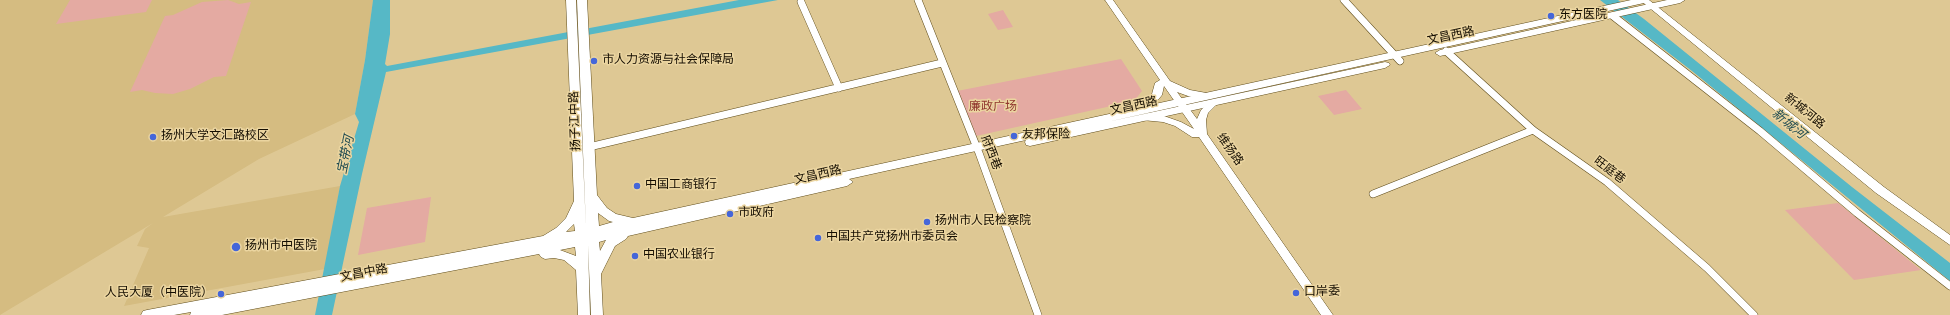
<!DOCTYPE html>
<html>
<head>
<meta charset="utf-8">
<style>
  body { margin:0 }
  canvas { display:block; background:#dec894 }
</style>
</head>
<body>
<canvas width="1950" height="315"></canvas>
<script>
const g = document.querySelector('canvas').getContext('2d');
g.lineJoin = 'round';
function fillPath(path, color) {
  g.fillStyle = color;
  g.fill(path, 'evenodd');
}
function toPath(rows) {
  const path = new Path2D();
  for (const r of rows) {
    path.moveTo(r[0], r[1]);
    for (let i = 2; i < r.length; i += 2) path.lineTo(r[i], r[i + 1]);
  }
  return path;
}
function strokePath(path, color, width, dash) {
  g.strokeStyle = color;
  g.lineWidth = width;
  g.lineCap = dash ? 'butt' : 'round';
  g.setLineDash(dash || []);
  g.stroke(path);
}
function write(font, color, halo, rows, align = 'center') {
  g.font = font + ' Overpass,"Noto Sans SC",sans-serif';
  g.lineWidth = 3;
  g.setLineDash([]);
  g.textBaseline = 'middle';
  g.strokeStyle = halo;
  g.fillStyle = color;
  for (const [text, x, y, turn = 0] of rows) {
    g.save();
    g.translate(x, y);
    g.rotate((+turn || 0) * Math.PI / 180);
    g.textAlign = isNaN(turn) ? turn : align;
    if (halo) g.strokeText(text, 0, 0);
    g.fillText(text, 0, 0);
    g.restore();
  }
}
const built = toPath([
  [0,0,373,0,365,60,355,114,259,159,163,217,340,186,325,269,124,306,149,248,137,246,145,229,153,223,0,315]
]);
const green = toPath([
  [70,0,152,0,146,12,56,24],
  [228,0,239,4,251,2,226,76,214,77,190,89,173,94,155,93,142,90,130,92,165,16,173,15,202,2],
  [1003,10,1013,27,998,30,988,14],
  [1121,59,1142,91,1134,101,976,136,957,91],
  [1346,90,1362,109,1334,115,1318,96],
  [431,197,425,242,358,255,367,208],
  [1838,203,1921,270,1854,280,1785,210]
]);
const water = toPath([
  [373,0,390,0,390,34,385,64,387,66,739,0,778,0,386,72,362,174,332,315,315,315,340,186,359,122,355,114,365,60],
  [1600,0,1618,0,1644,19,1852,187,1950,263,1950,281,1692,71]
]);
const street = toPath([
  [918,0,979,153,1038,315],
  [1344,0,1400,61],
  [801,2,839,88],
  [1613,16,1760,131,1857,213,1950,286],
  [1446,51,1533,130,1607,182,1707,268,1754,315],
  [589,147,942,63],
  [1373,194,1533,130]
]);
const secondary = toPath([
  [1105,0,1113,0,1170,81,1190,90,1212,94,1214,96,1212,98,1209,99,1188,96,1177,92,1197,119,1201,110,1210,101,1216,101,1218,103,1208,113,1206,120,1207,134,1333,315,1321,315,1199,137,1192,137,1175,126,1163,122,1142,120,1140,118,1142,116,1145,115,1164,116,1181,122,1194,129,1164,86,1162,95,1148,112,1142,112,1140,110,1152,94,1155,83,1160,80,1105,0],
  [1640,0,1649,0,1884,187,1950,235,1950,245,1876,193,1640,0]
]);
const primary = toPath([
  [566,0,576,0,586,228,577,0,587,0,597,195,607,208,616,214,633,218,1631,0,1649,0,1644,3,1107,122,1385,62,1389,63,1390,65,1385,68,1030,146,1026,145,1025,142,1026,140,849,179,853,182,847,186,628,236,626,239,615,246,601,274,603,315,591,315,588,245,590,315,578,315,576,270,564,260,554,258,545,259,541,257,539,254,222,315,190,315,191,312,174,315,141,315,143,311,147,310,543,236,556,228,566,218,574,201,566,0],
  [598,213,609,221,613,222,599,226,598,213],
  [574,224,575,231,566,232,574,224],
  [606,240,600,251,599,242,606,240],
  [575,247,576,256,560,250,575,247],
  [1667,0,1685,0,1680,3,1440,56,1435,53,1440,50,1667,0]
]);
const markers = [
  [1551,16,4,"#4566d9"],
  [594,61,4,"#4566d9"],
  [1014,136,4,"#4566d9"],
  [153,137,4,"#4566d9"],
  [637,186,4,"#4566d9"],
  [730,214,4,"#4566d9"],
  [927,222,4,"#4566d9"],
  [818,238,4,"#4566d9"],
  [236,247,5,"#4566d9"],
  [635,256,4,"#4566d9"],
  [1296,293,4,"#4566d9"],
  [221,294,4,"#4566d9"]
];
const poiNames = [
  ["东方医院",1559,16],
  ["市人力资源与社会保障局",602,61],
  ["友邦保险",1022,136],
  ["扬州大学文汇路校区",161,137],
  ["中国工商银行",645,186],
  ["市政府",738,214],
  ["扬州市人民检察院",935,222],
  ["中国共产党扬州市委员会",826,238],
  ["扬州市中医院",245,247],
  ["中国农业银行",643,256],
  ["口岸委",1304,293],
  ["人民大厦（中医院）",213,294,"right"]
];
const streetNames = [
  ["文昌西路",1451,37,-12],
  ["文昌西路",1134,107,-12],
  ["新城河路",1804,112,39],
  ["扬子江中路",576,121,-92],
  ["维扬路",1229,150,55],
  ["府西巷",990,153,69],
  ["旺庭巷",1609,171,37],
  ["文昌西路",818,176,-13],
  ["文昌中路",364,274,-11]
];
const parkNames = [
  ["廉政广场",993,108]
];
const waterNames = [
  ["新城河",1788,125,39],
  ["宝带河",347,155,-78]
];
fillPath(built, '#d5bc81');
fillPath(green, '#e4aaa2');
fillPath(water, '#56b8c6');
strokePath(street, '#604d1a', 8);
strokePath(secondary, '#604d1a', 1);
strokePath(primary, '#604d1a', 1);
strokePath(street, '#fff', 7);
fillPath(secondary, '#fff');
fillPath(primary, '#fff');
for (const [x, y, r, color] of markers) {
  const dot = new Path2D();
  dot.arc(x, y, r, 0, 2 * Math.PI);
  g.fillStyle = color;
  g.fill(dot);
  strokePath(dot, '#ebd5a0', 1.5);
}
write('12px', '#140d00', '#ebd5a0', poiNames, 'left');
write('12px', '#140d00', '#ebd5a0', streetNames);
write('12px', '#90362e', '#ebd5a0', parkNames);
write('italic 13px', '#1e4a50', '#ebd5a0', waterNames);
</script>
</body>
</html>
